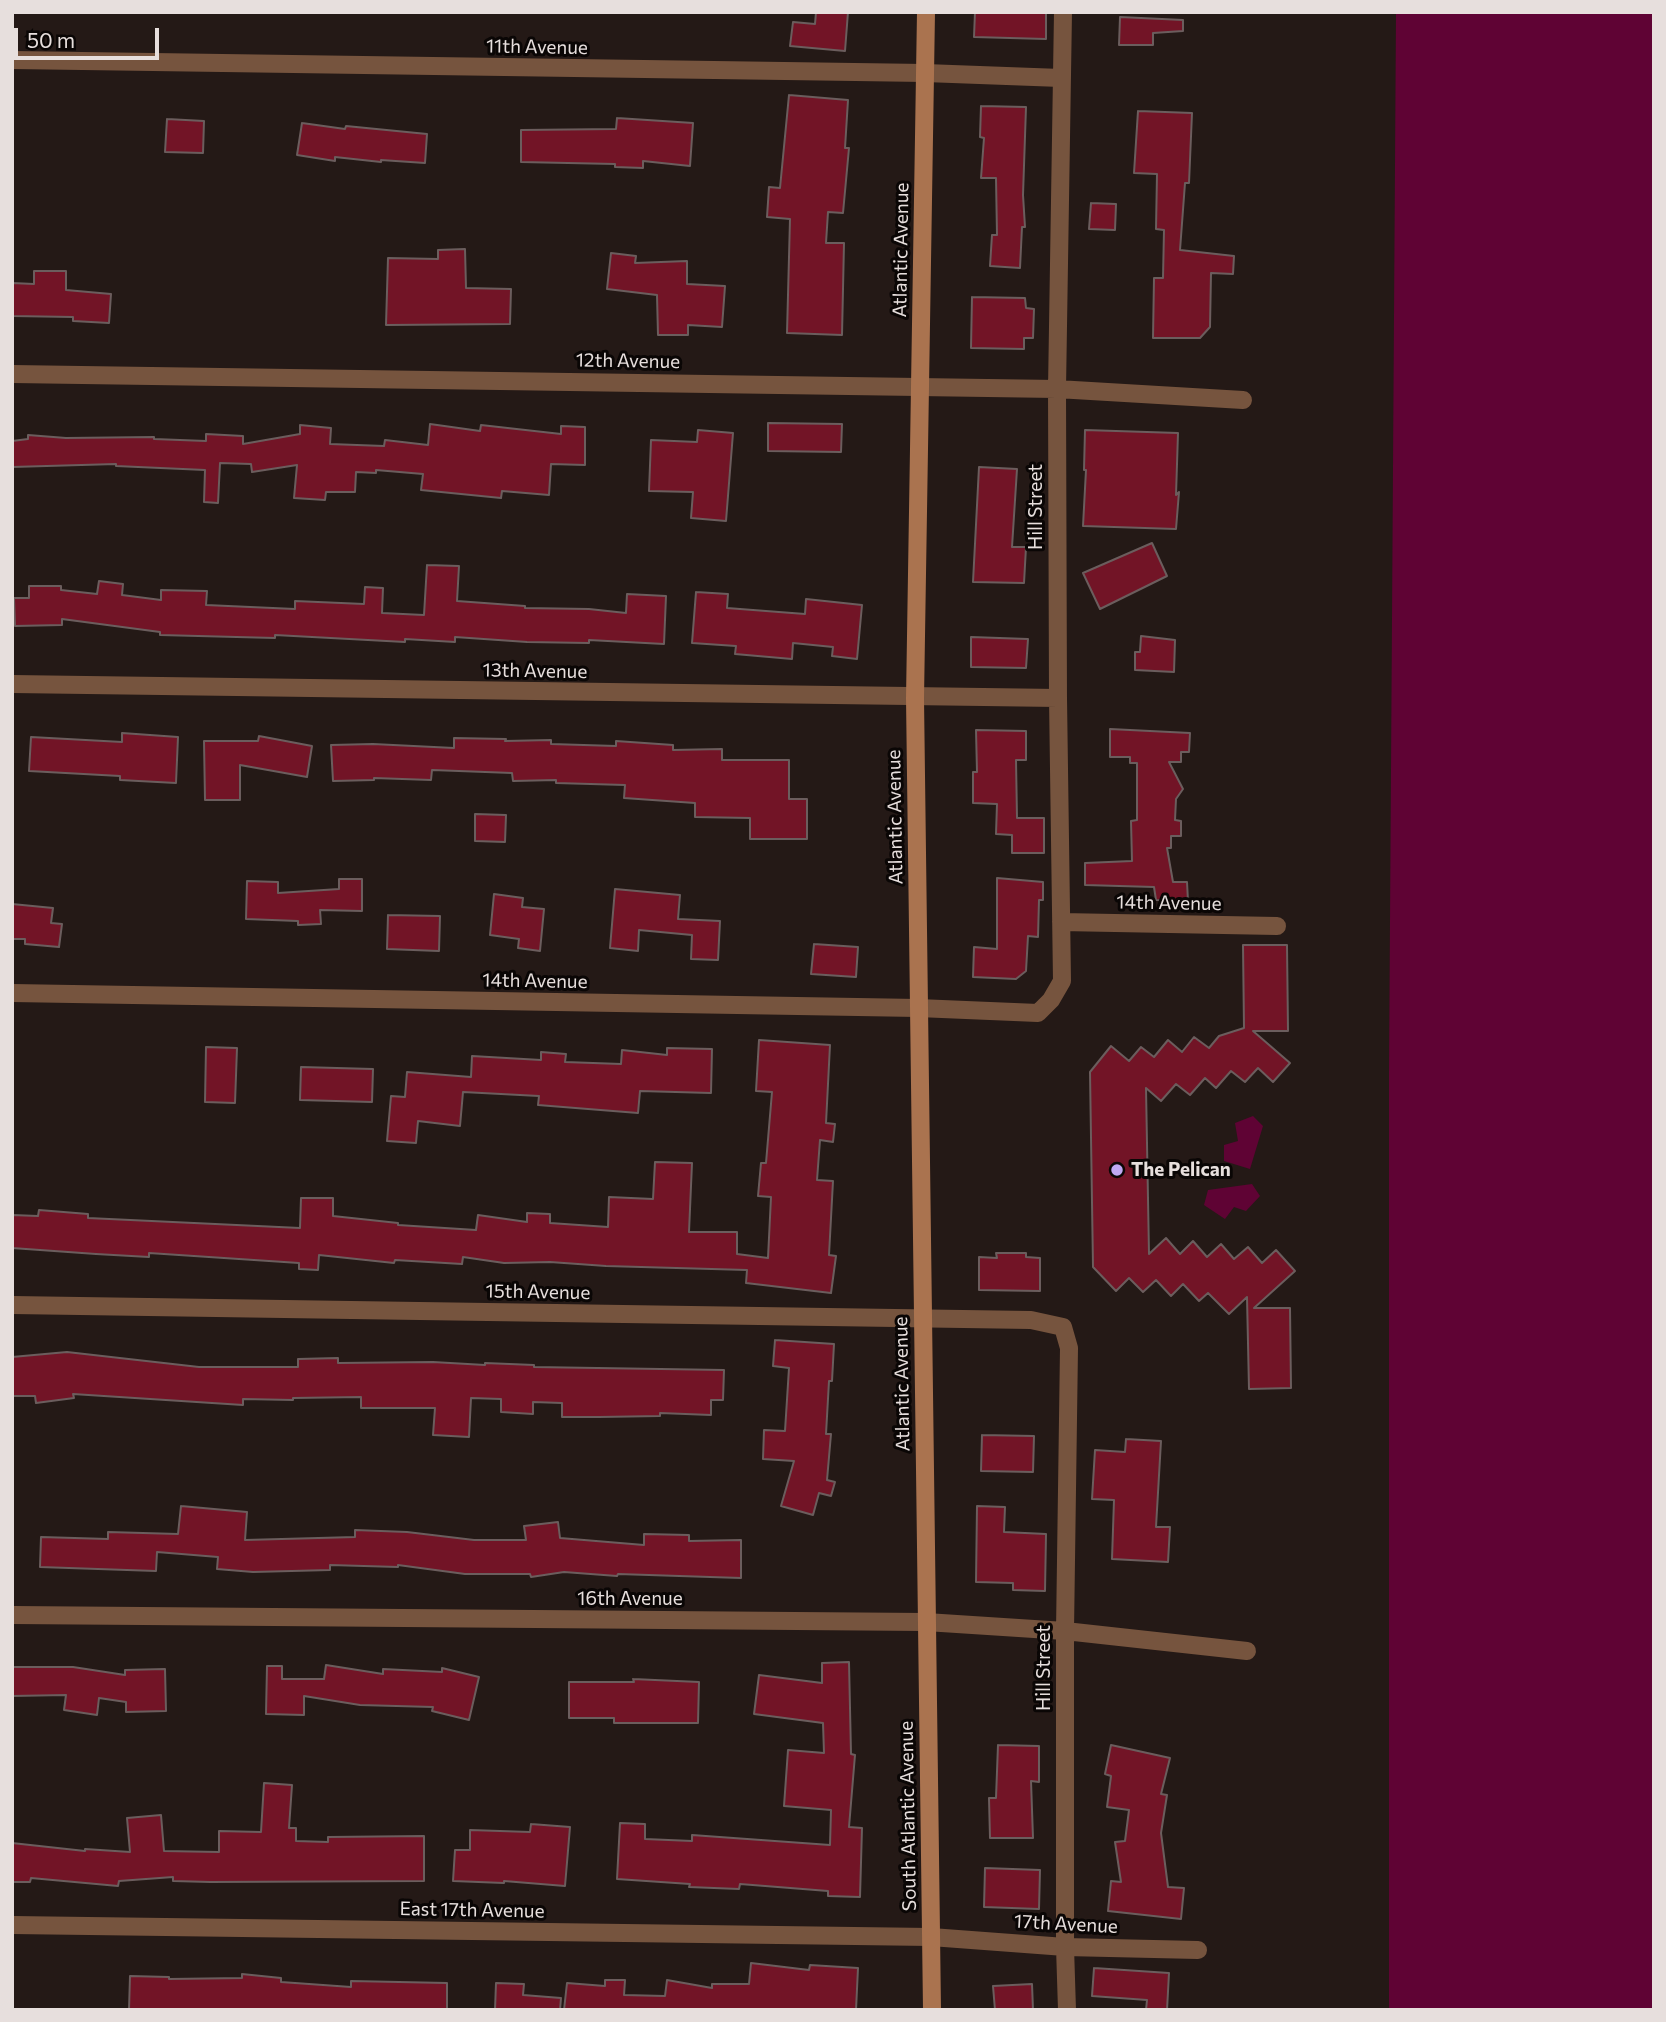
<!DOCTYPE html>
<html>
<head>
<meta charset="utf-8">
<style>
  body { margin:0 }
  #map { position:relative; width:1666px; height:2022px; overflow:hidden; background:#241916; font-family:Commissioner,sans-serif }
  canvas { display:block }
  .frame { position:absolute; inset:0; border:14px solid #e7dfdd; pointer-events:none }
  .scale { position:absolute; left:14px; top:28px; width:145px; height:32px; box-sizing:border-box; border:4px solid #e7dfdd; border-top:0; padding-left:9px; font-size:21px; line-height:24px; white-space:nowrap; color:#e7dfdd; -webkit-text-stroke:5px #0a0605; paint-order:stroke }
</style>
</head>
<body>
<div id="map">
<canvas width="1666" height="2022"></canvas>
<div class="frame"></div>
<div class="scale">50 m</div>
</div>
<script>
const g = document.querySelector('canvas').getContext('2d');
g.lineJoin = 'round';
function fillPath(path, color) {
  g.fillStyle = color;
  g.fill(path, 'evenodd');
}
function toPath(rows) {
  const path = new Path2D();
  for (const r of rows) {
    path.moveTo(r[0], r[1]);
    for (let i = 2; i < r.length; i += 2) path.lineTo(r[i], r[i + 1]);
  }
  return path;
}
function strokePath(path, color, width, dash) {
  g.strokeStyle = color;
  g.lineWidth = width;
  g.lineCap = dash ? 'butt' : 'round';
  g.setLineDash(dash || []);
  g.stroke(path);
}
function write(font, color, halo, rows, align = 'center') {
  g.font = font + ' Commissioner,sans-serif';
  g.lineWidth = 6;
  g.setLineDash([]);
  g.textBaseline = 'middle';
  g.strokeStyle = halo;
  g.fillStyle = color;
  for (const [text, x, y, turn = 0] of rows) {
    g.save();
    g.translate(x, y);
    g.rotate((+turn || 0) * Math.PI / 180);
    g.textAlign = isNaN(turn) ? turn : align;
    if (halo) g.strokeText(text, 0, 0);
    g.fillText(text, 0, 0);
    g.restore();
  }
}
const water = toPath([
  [1396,12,1654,12,1654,2010,1389,2010,1389,1071],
  [1253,1116,1263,1126,1250,1169,1224,1161,1224,1145,1238,1141,1235,1123],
  [1252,1184,1260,1196,1246,1211,1234,1207,1225,1219,1204,1205,1208,1190]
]);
const building = toPath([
  [816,12,848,12,845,51,790,46,793,22,815,24,816,12],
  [975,12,1046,12,1046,39,974,37,975,12],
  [1120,17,1183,20,1183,31,1153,33,1153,45,1119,45,1120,17],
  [789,95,848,100,845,148,849,148,843,213,828,212,826,243,844,243,842,335,787,333,790,219,767,217,769,187,780,188,789,95],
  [981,106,1026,107,1023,195,1025,227,1022,227,1020,268,990,266,992,235,997,235,996,178,981,178,984,138,980,137,981,106],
  [1138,111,1192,113,1189,183,1185,183,1180,250,1234,256,1233,274,1211,273,1210,327,1200,338,1153,338,1154,278,1163,278,1164,230,1156,229,1157,174,1134,173,1138,111],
  [617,118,693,123,690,166,643,161,643,168,615,167,615,164,521,162,521,130,616,129,617,118],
  [167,119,204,121,203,153,165,152,167,119],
  [302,123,345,129,346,126,427,134,425,163,381,160,381,162,335,157,335,161,297,155,302,123],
  [1091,203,1116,204,1115,230,1089,229,1091,203],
  [465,249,466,288,511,289,510,324,386,325,388,258,438,259,438,250,465,249],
  [611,253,636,256,635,263,687,261,687,284,725,286,722,327,688,325,688,335,658,335,657,295,607,289,611,253],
  [34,271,66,271,66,290,111,294,109,323,73,321,73,317,12,316,12,283,34,284,34,271],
  [972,297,1025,298,1026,308,1034,309,1033,338,1024,338,1024,349,971,348,972,297],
  [768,423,842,424,841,452,768,451,768,423],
  [430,424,480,431,481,425,561,434,561,426,585,427,585,465,551,464,549,495,502,491,501,498,421,490,423,474,376,470,376,473,356,472,355,492,326,492,325,500,294,498,297,465,252,472,251,464,220,463,218,503,204,502,205,470,116,466,116,464,12,467,12,441,28,439,28,435,66,438,154,437,154,439,206,441,206,434,243,436,243,444,300,434,300,425,331,428,330,444,384,446,385,440,428,445,430,424],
  [698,430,733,433,726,521,691,518,693,492,649,491,651,440,697,442,698,430],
  [1085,430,1178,433,1176,495,1179,492,1176,529,1083,526,1086,470,1084,470,1085,430],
  [979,467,1017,469,1012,547,1026,547,1024,583,973,582,979,467],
  [1152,543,1167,576,1100,609,1083,573,1152,543],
  [427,565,459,566,457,601,525,606,525,608,589,609,626,613,627,594,666,596,664,644,589,640,589,643,527,642,455,637,455,642,405,639,405,642,275,635,275,638,160,635,160,632,62,619,62,625,15,626,14,598,29,598,29,586,61,586,61,590,97,594,99,581,123,584,122,595,161,600,161,590,207,591,206,605,295,609,295,601,364,604,365,587,383,588,382,613,424,615,427,565],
  [696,592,728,594,727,608,805,614,806,599,862,605,857,659,832,656,833,647,793,643,792,659,735,654,736,646,692,643,696,592],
  [1141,636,1175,640,1174,672,1135,670,1135,652,1140,652,1141,636],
  [971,637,1028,639,1026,668,971,667,971,637],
  [1110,729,1190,733,1189,752,1181,752,1181,762,1169,762,1183,789,1176,799,1175,820,1181,821,1181,836,1171,836,1171,848,1167,848,1173,882,1187,882,1188,901,1156,900,1154,887,1085,885,1085,863,1132,861,1131,821,1137,820,1137,763,1130,763,1130,757,1110,757,1110,729],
  [976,730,1026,731,1026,760,1016,760,1017,818,1044,818,1044,853,1012,853,1012,835,996,834,997,804,973,803,973,772,977,772,976,730],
  [122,733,178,737,176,783,120,780,120,776,29,771,31,737,122,742,122,733],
  [259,736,312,746,307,777,240,765,240,800,205,800,204,741,258,741,259,736],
  [454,738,506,739,505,741,551,740,551,744,616,746,616,741,673,745,673,750,722,749,722,760,789,760,789,799,807,799,807,839,750,839,750,818,695,817,695,803,624,798,625,785,556,783,556,780,513,781,512,773,432,770,431,780,374,778,374,780,333,781,331,745,373,744,454,748,454,738],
  [475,814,506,815,505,842,475,841,475,814],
  [997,878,1043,882,1043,900,1039,900,1038,937,1028,936,1026,971,1016,979,973,977,974,947,997,949,997,878],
  [339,879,362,879,362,911,320,910,321,924,298,925,298,921,246,919,247,881,278,882,278,893,339,889,339,879],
  [615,889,680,895,678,919,720,921,718,960,691,959,692,935,639,930,638,951,610,948,615,889],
  [494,894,523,898,522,907,544,909,540,951,518,948,519,939,490,935,494,894],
  [12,904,53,908,51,923,62,924,59,947,25,944,25,939,12,939,12,904],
  [388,915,440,916,439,951,387,949,388,915],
  [814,944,858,947,856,977,811,974,814,944],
  [1243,945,1287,945,1288,1031,1253,1031,1290,1063,1273,1082,1258,1068,1245,1082,1231,1071,1216,1088,1205,1078,1190,1095,1176,1084,1161,1101,1146,1088,1149,1254,1166,1238,1180,1254,1193,1241,1207,1257,1221,1244,1234,1259,1248,1247,1262,1263,1276,1250,1295,1271,1254,1308,1290,1308,1291,1388,1249,1389,1247,1297,1229,1314,1208,1293,1199,1301,1183,1284,1171,1296,1156,1280,1143,1292,1129,1278,1116,1291,1093,1267,1090,1072,1111,1046,1129,1061,1141,1047,1154,1057,1168,1040,1182,1052,1194,1037,1209,1048,1219,1036,1244,1028,1243,945],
  [759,1040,830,1045,826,1123,835,1124,833,1142,820,1140,817,1180,833,1181,829,1255,836,1256,831,1293,746,1283,747,1270,606,1266,550,1262,504,1263,463,1257,462,1264,395,1260,394,1263,319,1255,318,1270,299,1269,299,1263,149,1253,149,1257,96,1254,12,1248,12,1215,38,1216,39,1210,88,1214,88,1218,300,1228,301,1198,333,1198,333,1216,398,1223,398,1225,476,1230,478,1215,527,1222,527,1213,550,1214,550,1223,608,1227,609,1197,653,1199,655,1162,692,1163,689,1232,737,1232,737,1254,768,1258,771,1197,758,1196,761,1163,766,1163,772,1092,756,1091,759,1040],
  [206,1047,237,1048,235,1103,205,1102,206,1047],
  [667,1048,712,1049,711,1093,640,1091,638,1113,538,1105,539,1096,463,1092,460,1126,418,1121,416,1143,387,1141,391,1096,405,1097,407,1072,471,1077,472,1056,541,1060,541,1052,566,1054,565,1062,621,1064,622,1050,667,1055,667,1048],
  [301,1067,373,1069,372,1102,300,1100,301,1067],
  [996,1253,1026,1253,1026,1257,1040,1258,1040,1291,979,1290,979,1257,997,1258,996,1253],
  [775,1340,834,1344,832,1381,829,1381,826,1434,831,1434,827,1480,835,1482,831,1496,819,1493,813,1515,781,1506,794,1461,763,1459,764,1430,785,1431,789,1368,773,1366,775,1340],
  [67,1352,199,1367,298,1367,298,1359,338,1358,338,1363,433,1362,485,1365,485,1363,534,1365,534,1367,724,1370,723,1400,711,1400,711,1415,660,1413,660,1416,599,1417,562,1417,562,1403,533,1402,533,1414,501,1412,501,1399,471,1398,469,1437,433,1435,435,1408,361,1408,361,1397,293,1398,293,1400,243,1399,243,1405,73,1394,74,1398,36,1403,35,1396,12,1396,12,1357,67,1352],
  [982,1435,1034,1436,1033,1472,981,1471,982,1435],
  [1126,1439,1161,1441,1156,1527,1170,1527,1168,1562,1112,1559,1114,1500,1092,1499,1095,1450,1125,1452,1126,1439],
  [181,1506,247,1512,245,1540,355,1537,355,1530,407,1532,474,1540,526,1540,524,1526,558,1522,560,1538,644,1545,644,1534,689,1535,689,1541,741,1540,741,1578,618,1574,617,1576,564,1572,531,1577,530,1574,465,1574,398,1565,398,1567,330,1565,330,1570,253,1572,217,1569,218,1557,157,1552,156,1571,40,1567,41,1537,108,1539,108,1532,178,1534,181,1506],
  [977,1506,1005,1507,1004,1532,1046,1534,1045,1591,1013,1590,1013,1583,976,1582,977,1506],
  [849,1662,851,1754,855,1755,849,1827,862,1828,860,1897,828,1896,828,1891,740,1884,739,1889,689,1887,690,1884,617,1879,620,1823,645,1824,645,1839,692,1841,692,1835,830,1845,831,1810,784,1806,788,1750,824,1753,823,1723,754,1714,759,1675,822,1683,822,1663,849,1662],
  [326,1665,383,1674,383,1669,442,1672,442,1668,479,1677,469,1720,432,1711,433,1707,360,1705,304,1696,304,1715,266,1714,267,1666,282,1666,282,1679,324,1679,326,1665],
  [12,1667,73,1667,125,1675,125,1670,165,1669,166,1711,126,1712,126,1702,99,1698,97,1715,64,1710,66,1695,12,1696,12,1667],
  [633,1679,699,1682,698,1723,614,1723,614,1718,569,1718,569,1682,634,1682,633,1679],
  [998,1745,1039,1746,1039,1782,1031,1781,1033,1838,990,1838,989,1798,996,1798,998,1745],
  [1111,1745,1170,1758,1161,1794,1167,1795,1161,1833,1168,1887,1184,1888,1181,1919,1108,1911,1111,1881,1121,1882,1115,1842,1125,1841,1129,1810,1107,1807,1111,1776,1105,1774,1111,1745],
  [264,1783,292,1785,289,1828,296,1828,296,1841,328,1842,328,1837,424,1836,424,1881,210,1882,173,1881,173,1877,119,1881,118,1886,31,1878,30,1882,12,1882,12,1843,85,1851,85,1849,130,1852,127,1818,161,1815,164,1851,219,1852,219,1831,261,1832,264,1783],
  [531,1824,570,1827,565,1886,504,1881,504,1883,453,1881,455,1850,470,1850,470,1830,530,1832,531,1824],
  [985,1868,1040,1870,1039,1909,984,1907,985,1868],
  [751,1963,809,1970,810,1965,858,1968,856,2010,564,2010,567,1983,605,1986,605,1980,625,1980,624,1995,665,1996,667,1980,712,1988,712,1984,749,1984,751,1963],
  [1094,1968,1169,1973,1167,2010,1146,2010,1147,2000,1092,1996,1094,1968],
  [242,1974,281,1978,281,1982,351,1987,351,1981,447,1983,447,2010,129,2010,130,1976,169,1977,169,1979,242,1978,242,1974],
  [496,1983,524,1984,523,1995,561,1998,560,2010,495,2010,496,1983],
  [1032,1984,1033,2010,995,2010,993,1986,1032,1984]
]);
const minor = toPath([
  [12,60,925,73,1061,78],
  [12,374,1057,389,1243,400],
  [12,684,1058,698],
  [1061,922,1277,926],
  [12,993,918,1008,1038,1013,1051,1000,1062,981,1058,698,1057,389,1063,12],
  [12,1305,1031,1320,1063,1327,1069,1348,1065,1631,1065,1947,1067,2010],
  [12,1615,926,1622,1065,1631,1247,1651],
  [12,1925,931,1937,1065,1947,1198,1950]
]);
const secondary = toPath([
  [926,12,915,698,932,2010]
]);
const markers = [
  [1117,1170,7,"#c0a8f3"]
];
const streetNames = [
  ["11th Avenue",537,47,1],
  ["Atlantic Avenue",901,250,-89],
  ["12th Avenue",628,361,1],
  ["Hill Street",1036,507,-90],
  ["13th Avenue",535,671,1],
  ["Atlantic Avenue",895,817,-91],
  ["14th Avenue",1169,903,1],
  ["14th Avenue",535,981,1],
  ["15th Avenue",538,1292,1],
  ["Atlantic Avenue",902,1384,-91],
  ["16th Avenue",630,1599],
  ["Hill Street",1044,1668,-90],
  ["South Atlantic Avenue",908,1816,-91],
  ["East 17th Avenue",472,1910,1],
  ["17th Avenue",1066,1924,3]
];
const poiNames = [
  ["The Pelican",1131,1170]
];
fillPath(water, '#5f0334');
fillPath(building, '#721426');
strokePath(building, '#6b5d5d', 2);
strokePath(minor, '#76543e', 18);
strokePath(secondary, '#aa734f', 18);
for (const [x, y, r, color] of markers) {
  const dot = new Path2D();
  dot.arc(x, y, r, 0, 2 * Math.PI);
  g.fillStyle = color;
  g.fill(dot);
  strokePath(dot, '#0a0605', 2.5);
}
write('19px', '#e7dfdd', '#0a0605', streetNames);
write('bold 19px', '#e7dfdd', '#0a0605', poiNames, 'left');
</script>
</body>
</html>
